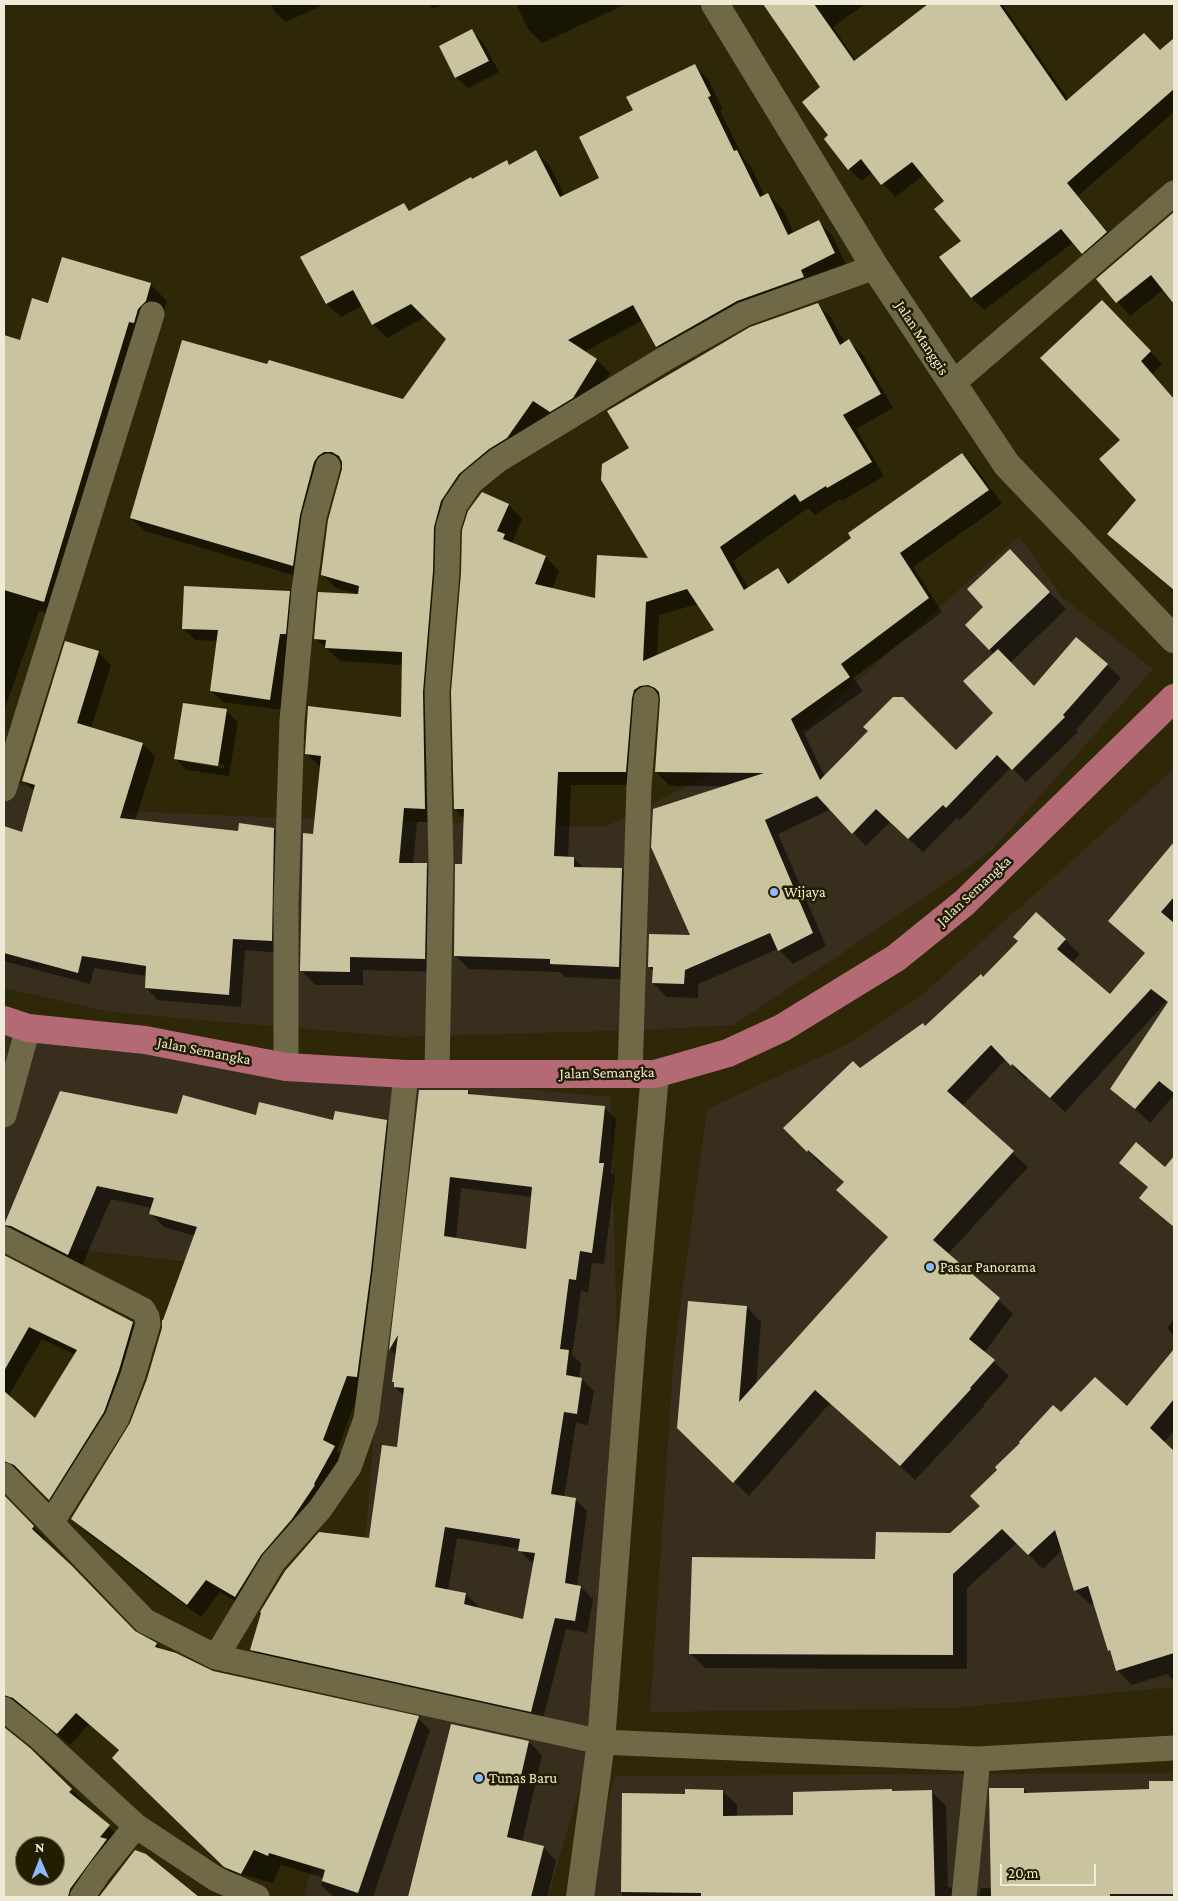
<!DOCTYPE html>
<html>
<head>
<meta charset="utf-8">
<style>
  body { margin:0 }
  #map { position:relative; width:1178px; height:1901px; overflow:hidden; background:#2e2808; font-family:"Crimson Pro",serif }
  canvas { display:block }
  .frame { position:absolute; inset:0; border:5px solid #eeebd9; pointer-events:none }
  .north { position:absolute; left:15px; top:1836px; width:50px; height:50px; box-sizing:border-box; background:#241e00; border:1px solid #757057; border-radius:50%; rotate:359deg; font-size:14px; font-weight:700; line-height:20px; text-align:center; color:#eeebd9 }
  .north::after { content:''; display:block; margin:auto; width:18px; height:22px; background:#90b8fd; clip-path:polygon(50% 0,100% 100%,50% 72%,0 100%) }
  .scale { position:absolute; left:1000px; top:1864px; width:96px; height:22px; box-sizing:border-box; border:2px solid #eeebd9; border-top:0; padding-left:6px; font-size:15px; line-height:18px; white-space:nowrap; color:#eeebd9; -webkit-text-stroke:4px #241e00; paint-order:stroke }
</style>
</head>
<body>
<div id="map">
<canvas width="1178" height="1901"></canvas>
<div class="frame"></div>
<div class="north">N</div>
<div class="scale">20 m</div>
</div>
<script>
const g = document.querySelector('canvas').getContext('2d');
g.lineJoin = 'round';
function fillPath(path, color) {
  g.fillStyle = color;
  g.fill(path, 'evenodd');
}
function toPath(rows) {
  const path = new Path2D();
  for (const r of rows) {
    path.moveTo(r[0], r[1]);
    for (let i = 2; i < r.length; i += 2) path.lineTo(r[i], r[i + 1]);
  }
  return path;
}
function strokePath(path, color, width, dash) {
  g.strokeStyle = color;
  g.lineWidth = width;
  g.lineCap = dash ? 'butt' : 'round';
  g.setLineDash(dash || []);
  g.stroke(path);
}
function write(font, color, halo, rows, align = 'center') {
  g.font = font + ' "Crimson Pro",serif';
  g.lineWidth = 5;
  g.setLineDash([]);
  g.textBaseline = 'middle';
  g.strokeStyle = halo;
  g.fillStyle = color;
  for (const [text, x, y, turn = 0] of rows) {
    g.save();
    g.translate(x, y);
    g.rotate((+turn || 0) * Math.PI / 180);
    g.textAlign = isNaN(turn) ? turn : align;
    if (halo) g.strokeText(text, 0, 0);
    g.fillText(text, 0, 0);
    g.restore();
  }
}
const commercial = toPath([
  [1019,536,1062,597,1153,669,990,852,844,952,734,1025,643,1030,400,1037,110,1012,4,988,4,781,124,811,285,818,605,827,806,727],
  [1174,769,1174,1687,952,1708,650,1712,674,1354,707,1109,852,1042,921,996],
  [4,1020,99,1050,611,1097,617,1341,609,1563,596,1733,548,1897,304,1897,353,1692,386,1283,53,1247,4,1230],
  [1174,1773,1174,1897,583,1897,615,1776]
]);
const shadow = toPath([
  [271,4,325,4,286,22,274,11],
  [428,4,445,4,434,9],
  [516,4,626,4,542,43,528,29],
  [778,4,865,4,833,27,856,61,925,7,922,4,1002,4,1069,100,1160,51,1174,40,1174,112,1078,196,1119,245,1095,265,1074,242,984,310,972,298,940,258,962,241,946,201,924,175,895,197,873,172,861,181,849,169,830,135,822,87,769,10],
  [472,31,483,42,499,72,468,88,456,77],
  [695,66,708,79,723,110,720,111,743,157,750,165,765,196,768,194,782,208,794,233,818,222,832,235,847,267,671,360,657,346,643,320,584,352,597,360,610,373,587,411,564,424,547,414,521,451,456,511,438,822,417,822,413,864,426,865,440,878,438,972,363,970,363,985,315,985,302,971,321,768,307,754,402,718,403,665,340,661,315,638,357,594,336,588,322,574,343,465,338,465,306,579,145,531,131,518,268,366,404,400,447,339,425,317,387,338,373,324,363,305,341,317,327,304,302,258,404,204,411,212,506,162,510,165,536,152,549,165,565,196,601,178,634,110],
  [1174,214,1174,302,1164,289,1130,316,1098,279],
  [63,259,151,285,167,301,61,617,39,611,4,711,4,336,20,342,49,305],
  [1102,302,1162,364,1152,374,1174,399,1174,589,1120,545,1108,534,1138,500,1121,440],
  [818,304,831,318,845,343,849,341,863,355,893,408,856,429,884,476,842,501,840,499,815,515,808,508,733,561,748,588,777,570,791,583,962,454,976,468,1002,504,913,567,942,612,853,678,863,691,804,733,825,777,956,752,995,713,994,654,966,625,1026,568,1066,609,1010,663,1034,688,1107,665,1121,678,1076,730,1078,732,1026,782,1011,767,960,820,957,818,923,852,890,822,866,846,831,809,778,834,826,946,793,964,778,949,698,984,698,998,667,997,653,983,654,971,649,967,692,937,727,786,670,786,656,772,661,698,653,700,639,785,571,785,568,858,573,858,584,868,622,869,635,882,632,980,565,977,560,972,469,969,455,955,464,865,465,819,455,809,482,494,509,505,522,519,512,543,546,557,559,571,552,589,596,600,651,559,630,448],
  [698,604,716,631,657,656,659,615],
  [289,592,300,603,282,710,223,702,211,691,218,641,195,640,183,628],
  [66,642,99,653,111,665,91,729,143,744,155,757,135,821,239,832,274,829,286,842,283,953,245,950,241,1007,158,1000,146,988,147,976,94,968,90,984,4,961,4,827,23,833,35,792,23,780],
  [226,711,238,722,229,776,186,770,175,758],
  [186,759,224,765,224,768,186,762],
  [1174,845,1174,1095,1150,1123,1112,1088,1170,1000,1169,999,1065,1112,1028,1078,1026,1080,1006,1059,962,1106,1028,1167,948,1254,1013,1314,984,1353,1009,1376,984,1404,985,1405,915,1480,830,1403,749,1496,678,1427,747,1307,761,1322,756,1385,889,1238,845,1183,824,1164,822,1165,785,1128,860,1070,925,1028,983,978,1065,940,1080,954,1072,963,1110,996,1146,954,1110,921],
  [420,1091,468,1091,472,1095,604,1107,616,1119,611,1172,615,1176,604,1264,592,1263,588,1292,581,1291,572,1355,581,1363,579,1378,582,1379,594,1391,588,1425,576,1423,564,1497,575,1499,587,1511,577,1587,581,1587,593,1599,587,1633,566,1629,542,1723,264,1661,252,1650,370,1539,398,1448,404,1396,395,1387,395,1384,393,1381,396,1356,391,1350],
  [461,1188,533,1197,528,1251,456,1239],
  [457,1538,520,1549,519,1550,531,1562,535,1563,524,1620,477,1608,478,1606,466,1594,448,1591],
  [178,1116,386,1122,400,1135,360,1389,337,1451,348,1461,249,1610,220,1592,201,1617,86,1532,72,1518,132,1424,148,1380,195,1236,164,1227,151,1214,152,1208,111,1199,81,1268,18,1238,4,1224],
  [4,1256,132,1323,145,1335,62,1511,28,1477,21,1473,14,1473,4,1481],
  [42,1339,76,1355,35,1420,8,1397],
  [1174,1319,1174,1336,1167,1328],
  [1174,1351,1174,1430,1164,1443,1174,1453,1174,1681,1167,1674,1132,1685,1117,1670,1094,1603,1090,1604,1075,1590,1062,1550,1043,1569,1017,1543,967,1588,967,1669,705,1668,690,1653,876,1560,951,1534,981,1506,1062,1414,1127,1408],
  [4,1495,45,1539,44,1542,135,1633,157,1644,163,1651,212,1672,418,1718,430,1730,373,1897,334,1897,321,1885,324,1878,281,1865,273,1883,231,1872,114,1758,120,1751,89,1724,70,1745,27,1710,19,1707,4,1715],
  [452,1725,529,1742,542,1755,522,1842,543,1847,556,1861,547,1897,410,1897],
  [4,1729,37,1756,84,1802,82,1804,119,1836,75,1897,4,1897],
  [25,1846,55,1846,55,1876,25,1876],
  [1151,1782,1174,1782,1174,1897,979,1897,981,1888,992,1888,1024,1789,1029,1794,1151,1791],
  [722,1791,737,1805,737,1817,795,1816,893,1792,932,1792,946,1806,948,1887,950,1887,960,1897,619,1897,622,1897,624,1794,687,1795],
  [145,1855,197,1897,101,1897,112,1881]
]);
const building = toPath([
  [763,4,814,4,854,61,928,4,999,4,1066,101,1144,33,1160,50,1174,38,1174,89,1067,183,1107,232,1082,254,1061,229,971,298,939,257,961,241,934,209,944,201,912,162,881,185,861,159,848,170,824,139,828,135,802,102,820,87],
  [472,29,489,61,455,78,439,46],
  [695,64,711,96,708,97,734,151,737,150,760,197,768,193,788,235,819,220,835,253,801,270,804,277,737,301,656,347,633,305,568,340,597,359,573,398,550,412,533,401,507,438,489,449,459,474,441,501,434,527,433,571,423,692,425,809,404,808,399,863,427,863,425,959,350,957,350,972,300,971,303,833,313,834,321,756,305,754,308,706,401,717,402,652,325,648,326,640,314,639,318,592,358,594,359,586,321,575,328,520,342,469,342,462,339,456,332,452,324,452,318,456,314,462,300,515,293,566,130,518,182,340,267,364,269,360,403,399,446,339,411,304,372,325,353,290,326,304,300,257,404,203,409,211,471,177,472,179,507,160,509,165,536,150,560,197,599,178,579,137,633,110,626,97],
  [1174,212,1174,304,1151,275,1116,303,1096,279],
  [62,257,151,283,146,301,138,309,134,323,129,322,44,602,4,590,4,335,20,340,32,298,48,303],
  [1102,300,1151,351,1141,361,1174,399,1174,590,1107,534,1136,500,1099,459,1120,440,1040,358],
  [818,303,840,345,849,339,881,394,843,415,872,462,827,488,826,486,800,502,795,494,720,547,744,590,778,568,788,584,851,538,848,533,962,453,989,490,900,553,929,598,841,664,850,677,791,719,820,780,868,731,863,727,893,697,903,697,956,750,993,713,963,681,998,649,1034,686,1076,637,1108,664,1063,715,1065,717,1012,770,997,755,946,808,943,805,908,839,876,809,852,834,817,796,765,820,813,933,778,951,770,933,685,970,684,984,652,983,653,967,648,967,649,934,690,935,651,847,653,809,764,773,655,772,660,700,659,692,655,688,648,685,640,686,634,690,632,698,626,772,558,772,554,856,574,857,574,867,622,868,619,967,550,964,550,959,454,956,455,864,462,864,464,809,454,809,451,692,461,573,462,530,468,511,482,492,509,504,497,531,505,534,503,539,546,556,535,584,595,598,597,555,648,558,601,480,602,464,629,448,607,411,750,327],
  [687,589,714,630,643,661,646,602],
  [1010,549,1050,592,989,650,965,625,983,607,967,589],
  [184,586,290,591,286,634,280,634,270,700,210,691,218,630,182,629],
  [65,641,99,651,77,723,143,743,120,818,238,831,239,823,274,828,272,941,233,939,229,995,145,988,146,966,82,956,78,973,4,953,4,826,22,832,35,785,22,781],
  [183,703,227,709,218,766,174,759],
  [1174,842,1174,897,1161,912,1174,923,1174,1093,1159,1081,1135,1109,1110,1089,1168,1002,1151,989,1050,1098,1012,1064,1011,1066,991,1045,947,1091,1014,1151,933,1240,1000,1298,969,1339,995,1360,970,1388,971,1389,900,1466,815,1390,733,1483,677,1428,688,1301,747,1306,739,1402,888,1237,836,1190,844,1182,808,1150,807,1152,783,1128,853,1061,860,1068,923,1023,925,1026,981,974,983,977,1018,941,1013,937,1036,912,1066,939,1057,949,1110,994,1145,953,1108,921],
  [419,1090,468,1090,468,1094,605,1106,599,1163,604,1163,592,1253,580,1251,576,1280,569,1279,560,1349,569,1350,566,1375,582,1378,577,1414,564,1412,551,1494,576,1498,565,1583,581,1586,575,1621,555,1618,531,1712,250,1650,261,1613,260,1612,285,1571,319,1532,369,1538,382,1445,397,1447,404,1388,394,1387,394,1382,392,1382,398,1335,389,1350],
  [450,1177,532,1187,526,1249,444,1236],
  [445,1527,520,1539,518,1551,535,1553,523,1619,464,1604,466,1593,435,1587],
  [60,1091,177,1114,183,1095,256,1115,259,1102,333,1120,335,1111,387,1120,371,1270,357,1377,347,1376,323,1440,335,1446,314,1484,315,1485,292,1519,261,1555,235,1597,206,1580,187,1605,71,1519,130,1423,147,1379,162,1328,162,1320,163,1320,197,1227,149,1214,154,1198,97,1186,68,1255,11,1226,4,1225],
  [1136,1142,1165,1167,1174,1156,1174,1227,1139,1198,1148,1187,1119,1163],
  [4,1255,133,1322,119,1370,104,1412,49,1500,14,1465,4,1461,4,1391,35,1418,77,1350,29,1327,4,1371],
  [1174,1349,1174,1399,1150,1428,1174,1451,1174,1653,1116,1671,1110,1650,1108,1651,1088,1586,1074,1591,1055,1530,1028,1555,1002,1529,953,1574,953,1655,689,1654,692,1557,875,1559,876,1532,950,1533,980,1506,970,1496,997,1470,995,1467,1020,1443,1019,1442,1053,1405,1061,1412,1095,1377,1127,1406],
  [4,1495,34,1526,32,1529,71,1565,135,1631,157,1643,155,1647,176,1653,213,1671,419,1716,358,1893,322,1881,325,1870,269,1853,268,1856,254,1850,241,1874,224,1867,112,1758,119,1750,76,1713,57,1734,13,1698,4,1695],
  [451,1724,529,1741,507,1837,544,1846,531,1897,408,1897],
  [4,1727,30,1748,72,1789,69,1792,110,1825,100,1837,107,1839,70,1889,68,1897,4,1897],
  [25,1846,55,1846,55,1876,25,1876],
  [1149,1781,1174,1781,1174,1894,1110,1894,1110,1897,991,1897,989,1788,1024,1788,1024,1793,1149,1789],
  [685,1789,723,1790,723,1816,793,1815,793,1792,892,1789,892,1791,932,1790,935,1897,701,1897,701,1893,621,1892,622,1793,685,1794],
  [135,1850,146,1854,199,1897,99,1897]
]);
const street = toPath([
  [952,384,1174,193],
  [4,789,152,314],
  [286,1067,286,904,292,721,304,590,314,517,328,466],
  [437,1074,441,861,437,692,447,572,448,528,455,505,471,482,498,460,666,358,744,314,875,267],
  [630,1074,639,786,646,699],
  [4,1115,28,1028],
  [4,1239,143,1310,147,1317,148,1324,133,1375,117,1418,51,1523,4,1475],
  [51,1523,145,1621,216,1657,601,1742,978,1759,1174,1748],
  [216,1657,273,1562,320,1509,349,1467,366,1419,385,1272,406,1074],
  [4,1709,39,1737,136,1826,216,1879,257,1897],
  [82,1897,99,1872,136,1826],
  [964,1897,978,1759]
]);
const secondary = toPath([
  [715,4,875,267,1007,465,1174,639],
  [580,1897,601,1742,632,1337,655,1074]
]);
const primary = toPath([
  [4,1020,28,1028,145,1040,286,1067,406,1074,655,1074,728,1053,782,1028,896,958,964,903,1174,698]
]);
const markers = [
  [774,892,5,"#90b8fd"],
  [930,1267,5,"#90b8fd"],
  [479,1778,5,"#90b8fd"]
];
const streetNames = [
  ["Jalan Manggis",922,338,57],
  ["Jalan Semangka",974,891,-43],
  ["Jalan Semangka",204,1051,11],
  ["Jalan Semangka",607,1073,-1]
];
const poiNames = [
  ["Wijaya",784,892],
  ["Pasar Panorama",940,1267],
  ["Tunas Baru",489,1778]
];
fillPath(commercial, '#372e1e');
fillPath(shadow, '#0007');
fillPath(building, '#c9c39f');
strokePath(street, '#6f6948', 25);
strokePath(secondary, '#6f6948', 28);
strokePath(primary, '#b46a75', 28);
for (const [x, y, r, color] of markers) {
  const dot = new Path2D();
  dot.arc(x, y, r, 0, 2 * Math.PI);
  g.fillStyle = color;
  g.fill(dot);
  strokePath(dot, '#241e00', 2);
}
write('15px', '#eeebd9', '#241e00', streetNames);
write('15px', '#eeebd9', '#241e00', poiNames, 'left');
</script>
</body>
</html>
